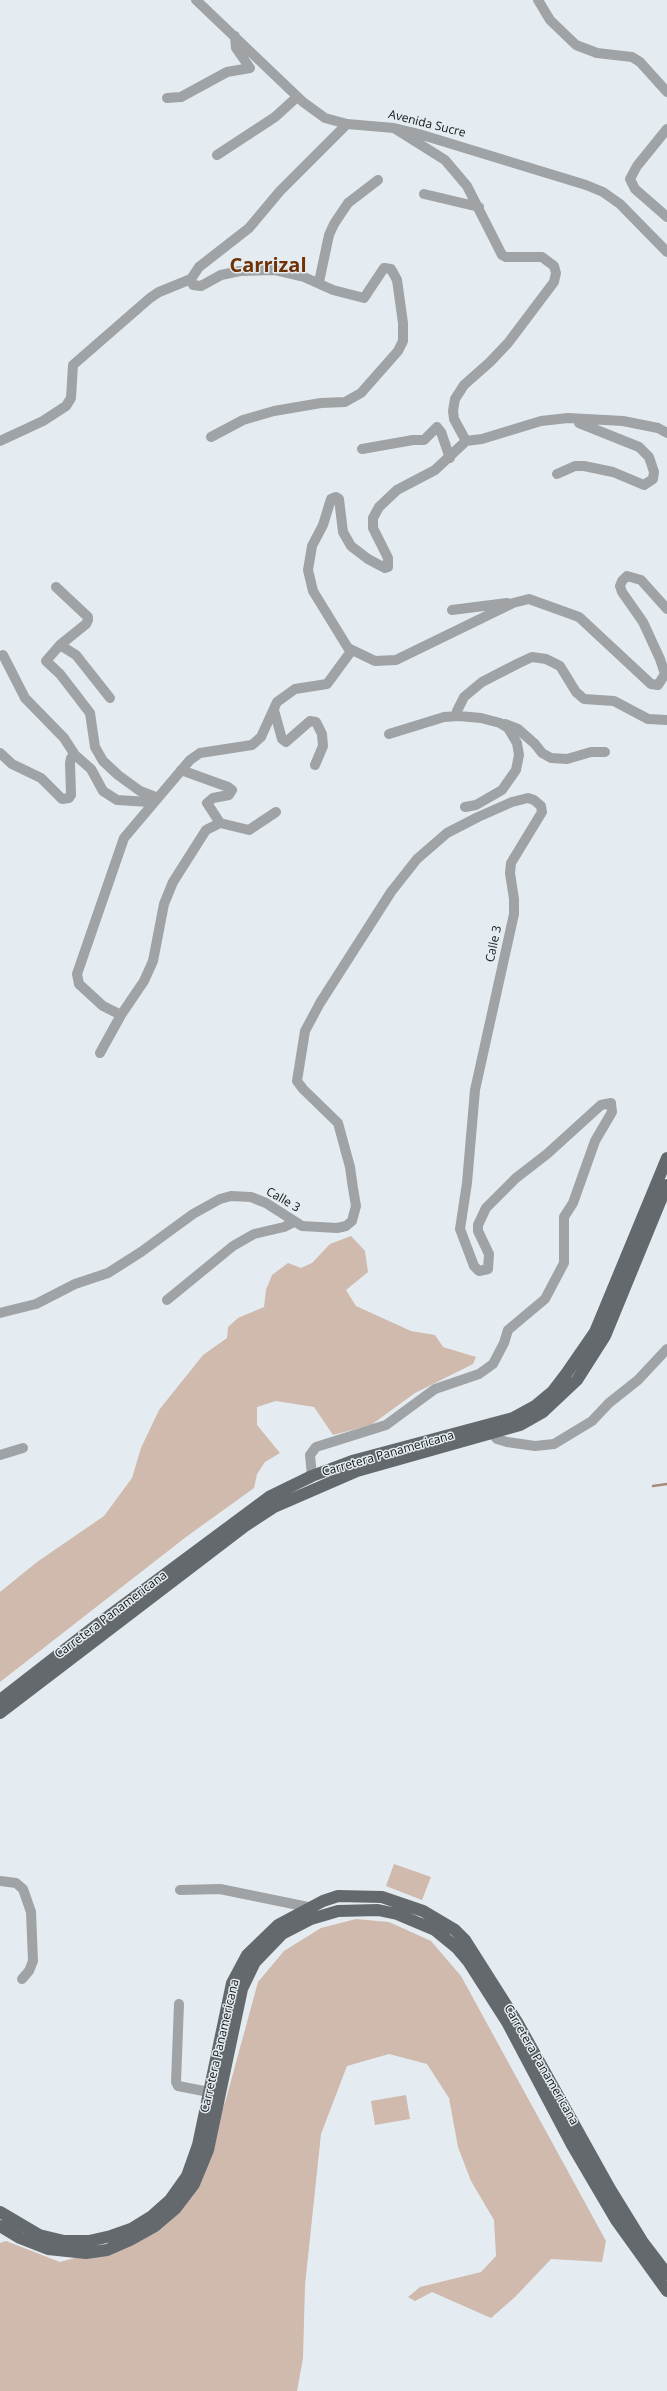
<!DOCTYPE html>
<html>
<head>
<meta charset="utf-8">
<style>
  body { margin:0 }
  canvas { display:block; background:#e4ecf1 }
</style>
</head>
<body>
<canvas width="667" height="2391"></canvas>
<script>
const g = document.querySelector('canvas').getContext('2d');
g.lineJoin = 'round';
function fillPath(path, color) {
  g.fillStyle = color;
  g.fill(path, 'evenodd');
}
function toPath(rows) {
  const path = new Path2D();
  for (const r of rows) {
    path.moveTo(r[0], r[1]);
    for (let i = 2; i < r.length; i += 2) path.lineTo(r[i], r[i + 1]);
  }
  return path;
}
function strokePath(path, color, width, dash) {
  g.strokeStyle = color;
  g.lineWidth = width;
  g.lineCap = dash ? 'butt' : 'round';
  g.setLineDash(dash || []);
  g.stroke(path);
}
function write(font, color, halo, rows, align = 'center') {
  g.font = font + ' "Open Sans",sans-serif';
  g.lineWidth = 3;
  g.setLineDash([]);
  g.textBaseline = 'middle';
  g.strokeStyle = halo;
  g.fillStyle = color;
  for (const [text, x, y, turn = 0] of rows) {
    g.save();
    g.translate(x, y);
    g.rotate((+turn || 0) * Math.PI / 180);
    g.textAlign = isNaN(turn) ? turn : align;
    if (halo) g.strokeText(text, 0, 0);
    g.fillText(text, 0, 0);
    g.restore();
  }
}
const green = toPath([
  [351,1236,365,1251,368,1272,346,1290,356,1306,411,1331,435,1335,443,1347,476,1357,473,1364,415,1393,371,1425,333,1435,314,1407,276,1401,257,1407,257,1425,280,1453,265,1462,257,1474,254,1488,186,1537,0,1682,0,1592,37,1562,104,1516,132,1478,141,1448,159,1410,203,1355,227,1338,228,1327,238,1318,264,1307,266,1290,272,1275,288,1263,301,1268,312,1263,330,1244],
  [394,1864,431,1877,422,1900,386,1886],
  [356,1919,389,1922,431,1941,461,1976,606,2241,602,2262,551,2259,515,2297,491,2318,432,2292,415,2301,408,2297,420,2287,481,2272,496,2256,494,2220,471,2181,458,2147,449,2098,427,2064,389,2054,347,2066,321,2134,305,2285,303,2358,297,2391,0,2391,0,2243,6,2241,60,2262,133,2242,200,2172,226,2099,258,1982,284,1951,321,1928],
  [406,2095,410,2119,375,2125,371,2101]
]);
const stream = toPath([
  [653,1486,667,1484]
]);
const minor = toPath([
  [196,0,303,102,325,118,347,124,394,128,419,134,586,185,603,192,620,204,667,252],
  [538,0,550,20,576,45,597,53,632,57,640,62,667,92],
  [167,98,181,97,227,72,250,68,236,48,235,36],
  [394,128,445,160,467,186,502,255,506,257,542,257,554,266,556,273,554,282,508,343,490,362,464,385,455,399,453,411,454,419,466,441,482,439,541,421,568,418,623,421,658,428,667,433],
  [667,129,637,166,630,179,635,189,667,217],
  [217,155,275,117,297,97],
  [424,194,479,207],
  [319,282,329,235,334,224,348,203,378,180],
  [211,437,243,420,274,411,321,403,345,402,361,393,398,351,403,341,403,323,397,280,391,269,384,268,364,298,333,290,304,277,274,270,240,271,221,275,201,286,193,285,191,279,199,267,249,228,280,191,347,124],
  [0,441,43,421,66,406,71,398,73,365,150,298,159,292,191,279],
  [466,441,435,470,397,490,379,507,373,518,373,528,388,558,388,567,385,568,368,559,351,546,343,532,339,499,336,497,331,499,323,525,312,546,308,570,313,591,348,648,375,661,396,660,513,603,529,599,579,617,651,684,658,685,665,674,660,659,643,622,622,592,620,586,622,581,627,576,641,580,667,609],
  [362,449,413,440,424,440,437,427,441,432,450,458],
  [557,474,575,466,584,466,613,472,644,485,653,479,654,472,649,457,639,447,579,423],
  [56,587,88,617,88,620,86,624,60,645,46,661,60,674,90,713,95,747,103,761,118,775,140,791,158,798],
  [452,610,507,603],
  [60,645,76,655,110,698],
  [3,655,25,698,64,738,75,755],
  [274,710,282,739,286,742,310,721,316,722,322,734,323,746,315,765],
  [505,724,518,729,535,744,542,753,551,758,567,759,591,752,605,752],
  [389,734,444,717,459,716],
  [0,753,12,764,41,778,62,799,69,798,71,795,70,763,71,758,75,755,91,769,103,791,117,800,149,802,156,797],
  [181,770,228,787,232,790,229,795,213,798,207,803,220,823],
  [465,807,476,805,502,790,516,770,519,755,517,743,508,728,500,723,481,718,459,716,457,711,464,697,482,682,519,663,532,657,546,659,560,666,576,692,584,699,614,701,648,719,667,720],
  [276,812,249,830,220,823,206,830,173,882,164,904,153,961,144,981,121,1015,103,1006,79,984,77,974,124,838,190,760,200,753,252,745,261,737,277,702,295,689,327,684,352,650],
  [100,1053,121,1015],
  [167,1300,233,1246,254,1234,284,1227,294,1222],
  [0,1313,36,1304,75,1284,108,1273,141,1252,193,1214,220,1199,231,1196,251,1197,266,1203,302,1226,337,1228,346,1226,352,1221,356,1206,353,1188,350,1167,338,1123,303,1089,297,1081,305,1031,320,1003,391,892,417,859,447,833,478,817,512,802,528,798,534,800,541,806,542,812,511,863,510,873,514,899,514,914,475,1090,467,1183,460,1229,474,1266,479,1271,488,1269,489,1254,478,1231,478,1225,486,1208,516,1178,547,1154,601,1105,611,1103,612,1112,595,1141,573,1203,564,1217,564,1263,545,1299,508,1330,504,1343,493,1364,479,1374,435,1389,386,1425,316,1447,310,1455,312,1476],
  [492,1433,497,1439,507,1442,535,1446,554,1444,592,1421,609,1403,638,1380,667,1349],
  [0,1455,23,1448],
  [0,1881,16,1883,23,1889,31,1912,33,1961,29,1971,22,1979],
  [180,1890,220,1889,308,1907],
  [179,2004,176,2082,178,2086,209,2092]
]);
const primary = toPath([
  [0,1700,94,1627,269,1497,312,1476,352,1461,513,1418,535,1406,553,1391,566,1374,595,1332,667,1158],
  [0,1713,245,1526,274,1507,357,1471,520,1425,543,1412,577,1380,605,1336,667,1185],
  [0,2212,39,2235,64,2241,89,2241,111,2236,131,2229,152,2216,170,2200,187,2176,198,2145,232,1983,247,1955,278,1925,323,1901,338,1896,382,1897,423,1911,455,1930,465,1940,517,2022,610,2189,642,2241,667,2274],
  [0,2226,20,2238,48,2249,86,2253,107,2250,130,2240,155,2226,175,2209,194,2184,208,2150,242,1989,255,1962,282,1934,311,1919,338,1911,378,1910,397,1914,435,1930,457,1948,468,1961,507,2022,572,2145,616,2220,667,2291]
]);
const streetNames = [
  ["Avenida Sucre",427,124,14],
  ["Calle 3",494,944,-78],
  ["Calle 3",283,1200,30],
  ["Carretera Panamericana",388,1454,-16],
  ["Carretera Panamericana",111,1615,-37],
  ["Carretera Panamericana",220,2046,-77],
  ["Carretera Panamericana",541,2065,60]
];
const townNames = [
  ["Carrizal",268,266]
];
fillPath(green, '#d0b9ad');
strokePath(stream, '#a98978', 2.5);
strokePath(minor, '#a0a3a5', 10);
strokePath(primary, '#63696c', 12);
write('12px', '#131517', '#e4ecf1', streetNames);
write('bold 20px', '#6f3206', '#e4ecf1', townNames);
</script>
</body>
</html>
